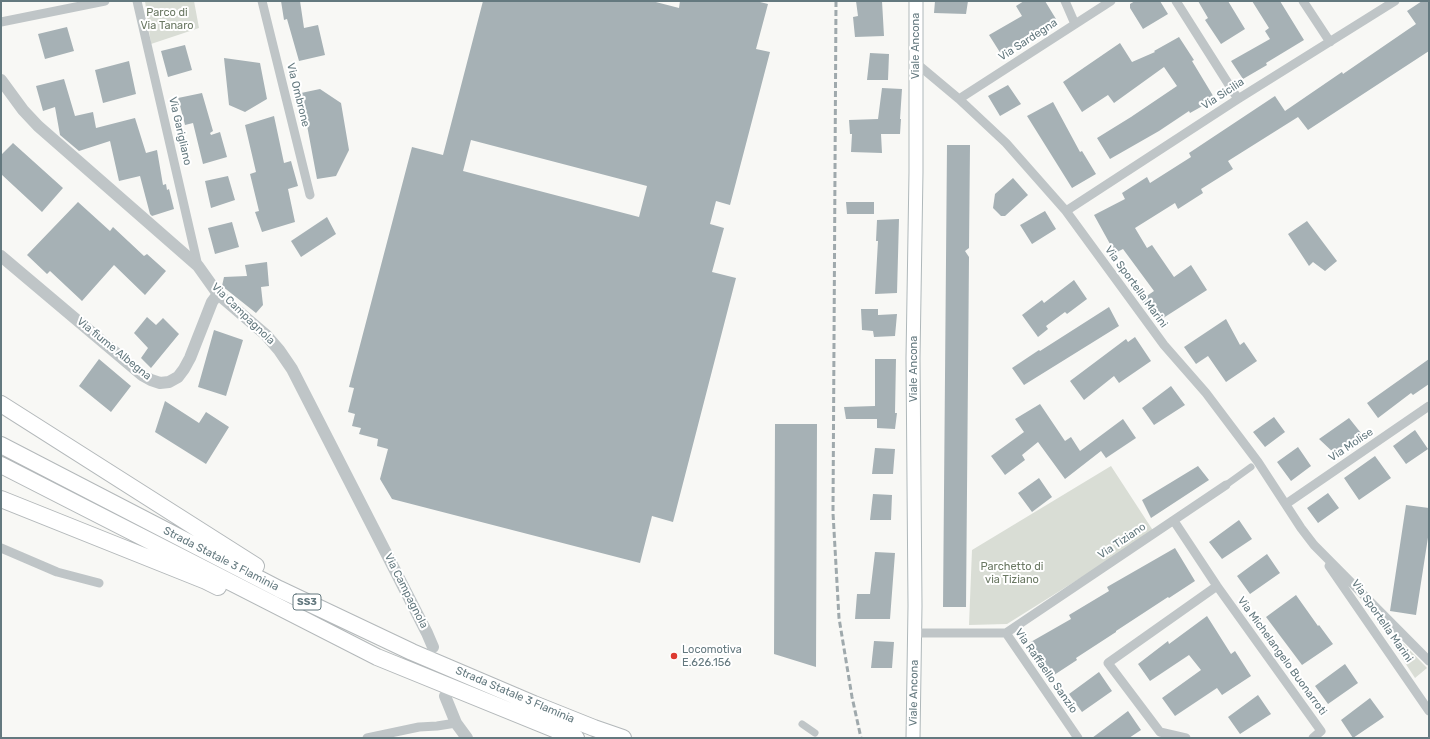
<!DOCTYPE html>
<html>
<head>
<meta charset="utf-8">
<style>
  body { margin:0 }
  #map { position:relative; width:1430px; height:739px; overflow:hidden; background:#f8f8f5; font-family:Rubik,sans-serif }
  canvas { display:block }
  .frame { position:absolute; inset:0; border:2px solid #64797f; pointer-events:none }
</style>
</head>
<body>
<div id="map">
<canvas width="1430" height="739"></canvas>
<div class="frame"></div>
</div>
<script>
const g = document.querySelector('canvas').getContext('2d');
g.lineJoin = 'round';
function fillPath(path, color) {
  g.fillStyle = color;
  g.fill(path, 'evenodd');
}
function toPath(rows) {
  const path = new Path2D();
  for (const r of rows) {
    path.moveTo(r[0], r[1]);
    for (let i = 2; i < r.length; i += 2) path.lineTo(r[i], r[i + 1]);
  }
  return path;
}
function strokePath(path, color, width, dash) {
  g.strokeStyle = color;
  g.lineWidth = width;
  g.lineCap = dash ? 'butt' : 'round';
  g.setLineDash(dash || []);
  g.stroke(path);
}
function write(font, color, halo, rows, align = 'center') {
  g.font = font + ' Rubik,sans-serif';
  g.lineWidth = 4;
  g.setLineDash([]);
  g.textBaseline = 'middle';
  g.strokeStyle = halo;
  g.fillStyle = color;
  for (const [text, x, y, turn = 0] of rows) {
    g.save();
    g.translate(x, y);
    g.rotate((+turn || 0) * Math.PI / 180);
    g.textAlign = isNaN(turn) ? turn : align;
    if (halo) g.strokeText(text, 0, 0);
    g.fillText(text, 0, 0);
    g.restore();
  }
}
const green = toPath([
  [145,1,194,1,199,28,151,44],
  [1111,466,1154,532,1007,624,969,625,972,550],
  [1396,641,1401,641,1427,668,1415,678,1394,646]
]);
const building = toPath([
  [281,1,300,1,304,28,318,25,325,55,299,61,287,19,284,20],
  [483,1,652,1,679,8,680,1,756,1,768,4,756,49,770,52,730,205,716,201,710,224,724,228,712,272,736,278,673,522,652,516,640,563,392,499,380,479,388,449,377,446,378,439,359,434,361,428,352,426,355,414,348,412,354,388,349,387,412,147,443,155],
  [471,140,647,186,639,217,463,171],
  [856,1,882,1,884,36,855,37,853,17,858,16],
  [935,1,968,1,966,14,934,13],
  [1024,1,1045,1,1056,19,1020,40,1022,42,1001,54,989,35,1022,16,1016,6],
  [1135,1,1160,1,1168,14,1143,29,1130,8,1130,4],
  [1198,1,1228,1,1245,29,1221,44,1205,20,1208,18],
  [1252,1,1280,1,1304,40,1266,63,1267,65,1243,79,1231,61,1270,39,1265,31,1269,28],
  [1422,1,1429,1,1429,51,1308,130,1298,117,1228,161,1233,169,1201,189,1203,193,1178,209,1175,203,1135,228,1147,248,1152,245,1174,277,1191,265,1207,290,1157,322,1141,300,1154,291,1123,249,1115,253,1094,215,1125,199,1122,193,1147,177,1150,183,1191,157,1189,153,1275,96,1285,111,1342,72,1343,74,1416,24,1407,11],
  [67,27,74,51,45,59,38,34],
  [1179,37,1194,60,1192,61,1215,99,1190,113,1189,111,1159,131,1110,159,1097,138,1131,117,1177,86,1164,67,1114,103,1108,95,1082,112,1063,82,1120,43,1132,62,1155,52,1154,51],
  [185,45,192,70,168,77,161,51],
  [870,53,889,54,888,80,867,80],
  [224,58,260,63,267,99,245,112,229,105],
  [129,61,136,94,103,103,95,70],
  [64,79,75,116,93,112,96,128,135,118,146,153,157,150,163,185,166,184,167,190,169,189,174,209,152,216,150,214,140,176,119,181,110,141,79,151,60,135,55,107,43,111,36,86],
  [1008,85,1021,104,1000,116,988,96],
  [882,88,902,89,900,119,901,119,900,134,881,134,882,153,851,152,852,134,850,134,849,120,878,119],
  [320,89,341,103,349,150,336,176,317,179,301,93],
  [202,93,213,131,210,133,211,135,220,132,227,157,203,164,193,123,185,125,178,98],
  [1053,102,1080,152,1082,151,1096,174,1072,188,1027,116],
  [274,116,284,163,291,161,298,186,288,189,295,222,262,232,255,212,259,211,250,174,256,172,245,125],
  [13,143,63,188,42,212,1,174,1,155],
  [947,145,970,145,969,248,965,251,969,257,966,607,943,607],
  [228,176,235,200,211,208,205,181],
  [1013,178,1028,195,1005,216,1001,216,993,208,995,194],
  [78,202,110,231,113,227,144,256,147,254,166,271,145,295,114,265,82,301,50,271,47,274,27,255],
  [846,202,874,202,874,214,847,214],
  [1045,211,1056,229,1032,244,1020,225],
  [327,217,336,234,301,257,291,241],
  [899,219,897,293,875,294,878,241,876,241,877,220],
  [1307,221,1337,261,1325,271,1313,262,1309,266,1288,234],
  [232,222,239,247,215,254,208,228],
  [267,262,269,286,261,287,263,305,256,313,222,286,224,277,247,276,245,265],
  [1074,280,1087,299,1067,314,1065,312,1046,326,1048,329,1038,337,1022,315,1042,300,1044,303],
  [1109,307,1119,326,1024,385,1012,368,1039,350,1040,351],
  [861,309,878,309,878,315,897,314,895,336,874,337,873,331,862,330],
  [147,317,156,325,163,318,179,334,151,368,141,358,148,348,134,333],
  [1226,319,1240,345,1244,342,1257,361,1226,382,1208,356,1196,364,1184,347],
  [214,330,243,340,226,396,198,387],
  [1135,337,1151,361,1119,383,1114,376,1084,400,1070,381,1126,339,1128,342],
  [99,359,131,386,111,412,79,386],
  [875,359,896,359,895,413,897,413,895,429,877,428,877,419,846,419,844,407,875,406],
  [1429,359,1429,384,1413,395,1411,393,1378,418,1367,403],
  [1171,386,1185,405,1154,425,1142,408],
  [165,401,199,423,206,412,229,427,206,464,155,432],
  [1040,404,1065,441,1071,437,1080,451,1123,419,1136,438,1106,458,1101,451,1065,479,1038,442,1022,455,1025,460,1005,475,991,456,1024,432,1015,419],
  [1274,417,1285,432,1265,447,1253,432],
  [1349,418,1361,433,1334,453,1319,439],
  [775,424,817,424,816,667,774,654],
  [1415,430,1428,449,1406,464,1393,446],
  [1298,447,1311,466,1291,481,1277,462],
  [875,448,895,449,893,474,872,474],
  [1375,456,1391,478,1359,500,1344,478],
  [1198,466,1209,480,1151,518,1142,500],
  [1039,478,1052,497,1032,512,1018,493],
  [1328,493,1339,508,1318,523,1307,508],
  [873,494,892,495,891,520,870,520],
  [1406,505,1429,508,1429,531,1416,615,1390,611],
  [1239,520,1252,539,1222,559,1209,542],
  [1175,548,1195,581,1169,598,1168,597,1116,631,1116,632,1076,658,1077,660,1051,677,1029,643,1071,619,1069,615,1109,591,1107,587],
  [875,552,895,553,890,619,855,619,857,594,870,594],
  [1267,554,1280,573,1250,594,1237,576],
  [1296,595,1318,626,1319,625,1333,644,1302,665,1266,617],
  [1207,616,1231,654,1235,651,1251,676,1222,695,1217,688,1175,716,1162,698,1201,670,1189,655,1150,681,1138,664,1168,641,1169,644],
  [874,641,894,642,892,668,871,668],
  [1345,664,1358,683,1328,704,1315,686],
  [1099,672,1112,691,1082,712,1069,694],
  [1258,695,1271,714,1240,734,1228,717],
  [1370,698,1384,717,1353,738,1341,720],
  [1128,711,1141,730,1129,738,1092,738]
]);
const pedestrian = toPath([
  [1226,485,1251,467],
  [802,724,815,733]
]);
const minor = toPath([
  [137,1,198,266],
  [262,1,310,195],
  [1065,1,1075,24],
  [1176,1,1238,99],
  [1303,1,1330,42],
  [1,22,105,1],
  [916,63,959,99,1006,143,1066,211,1164,345,1206,393,1258,462,1301,528,1314,545,1429,661],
  [959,99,1111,1],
  [1066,211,1238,99,1395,1],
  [1286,504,1429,406],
  [1174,521,1217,586,1321,731,1313,738],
  [1,548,57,572,99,583],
  [1329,566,1429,711],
  [915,633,1006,633,1078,738],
  [1006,633,1226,485],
  [367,738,419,727,437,726,456,723],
  [1186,738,1160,732,1108,663,1217,586]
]);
const tertiary = toPath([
  [1,80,23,110,38,126,198,266,218,294,266,335,279,350,292,369,427,633,433,647],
  [1,256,142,375,151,380,160,383,169,382,178,377,184,369,190,358,212,302,218,294],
  [445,696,456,723,467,738]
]);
const secondary = toPath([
  [913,738,915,606,913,358,916,172,916,1]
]);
const trunk = toPath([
  [1,404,256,566],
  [1,445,279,589,412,652,534,704,594,728,623,738],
  [1,465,377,657,576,738],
  [1,499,206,581,218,587]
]);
const rail = toPath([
  [836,1,833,513,839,618,852,697,861,738]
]);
const markers = [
  [674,656,4,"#dd3a30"]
];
const shields = [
  [307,602,28]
];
const shieldNames = [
  ["SS3",307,602]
];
const parkNames = [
  ["Parco di",167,13],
  ["Via Tanaro",167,26],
  ["Parchetto di",1012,567],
  ["via Tiziano",1012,580]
];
const streetNames = [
  ["Via Sardegna",1028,40,-33],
  ["Viale Ancona",916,46,-90],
  ["Via Sicilia",1223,94,-33],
  ["Via Ombrone",298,95,76],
  ["Via Garigliano",180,131,77],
  ["Via Sportella Marini",1136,287,54],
  ["Via Campagnola",243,314,44],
  ["Via fiume Albegna",114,349,39],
  ["Viale Ancona",914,369,-90],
  ["Via Molise",1351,445,-34],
  ["Via Tiziano",1122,541,-34],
  ["Strada Statale 3 Flaminia",221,559,27],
  ["Via Campagnola",406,591,63],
  ["Via Sportella Marini",1382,621,55],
  ["Via Michelangelo Buonarroti",1282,656,54],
  ["Via Raffaello Sanzio",1046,671,55],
  ["Viale Ancona",914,693,-89],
  ["Strada Statale 3 Flaminia",515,695,23]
];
const poiNames = [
  ["Locomotiva",682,650],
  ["E.626.156",682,663]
];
fillPath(green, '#d9ddd5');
fillPath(building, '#a6b1b5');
strokePath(secondary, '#afb8ba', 15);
strokePath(trunk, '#b3b8ba', 18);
strokePath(pedestrian, '#bfc5c7', 7);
strokePath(minor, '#bfc5c7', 9);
strokePath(tertiary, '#bfc5c7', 12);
strokePath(secondary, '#fff', 13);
strokePath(trunk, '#fff', 16);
strokePath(rail, '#9fa9ac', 3, [6, 3]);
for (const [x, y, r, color] of markers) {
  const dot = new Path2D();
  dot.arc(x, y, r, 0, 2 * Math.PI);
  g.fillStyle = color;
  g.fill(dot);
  strokePath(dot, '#fff', 1.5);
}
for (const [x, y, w] of shields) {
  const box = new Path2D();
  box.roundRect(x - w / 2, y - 8, w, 16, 3);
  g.fillStyle = '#fff';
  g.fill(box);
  strokePath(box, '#64797f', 1);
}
write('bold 10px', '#64797f', null, shieldNames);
write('11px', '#6a7863', '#fff', parkNames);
write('11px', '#64797f', '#fff', streetNames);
write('11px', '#64797f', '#fff', poiNames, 'left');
</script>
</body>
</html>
